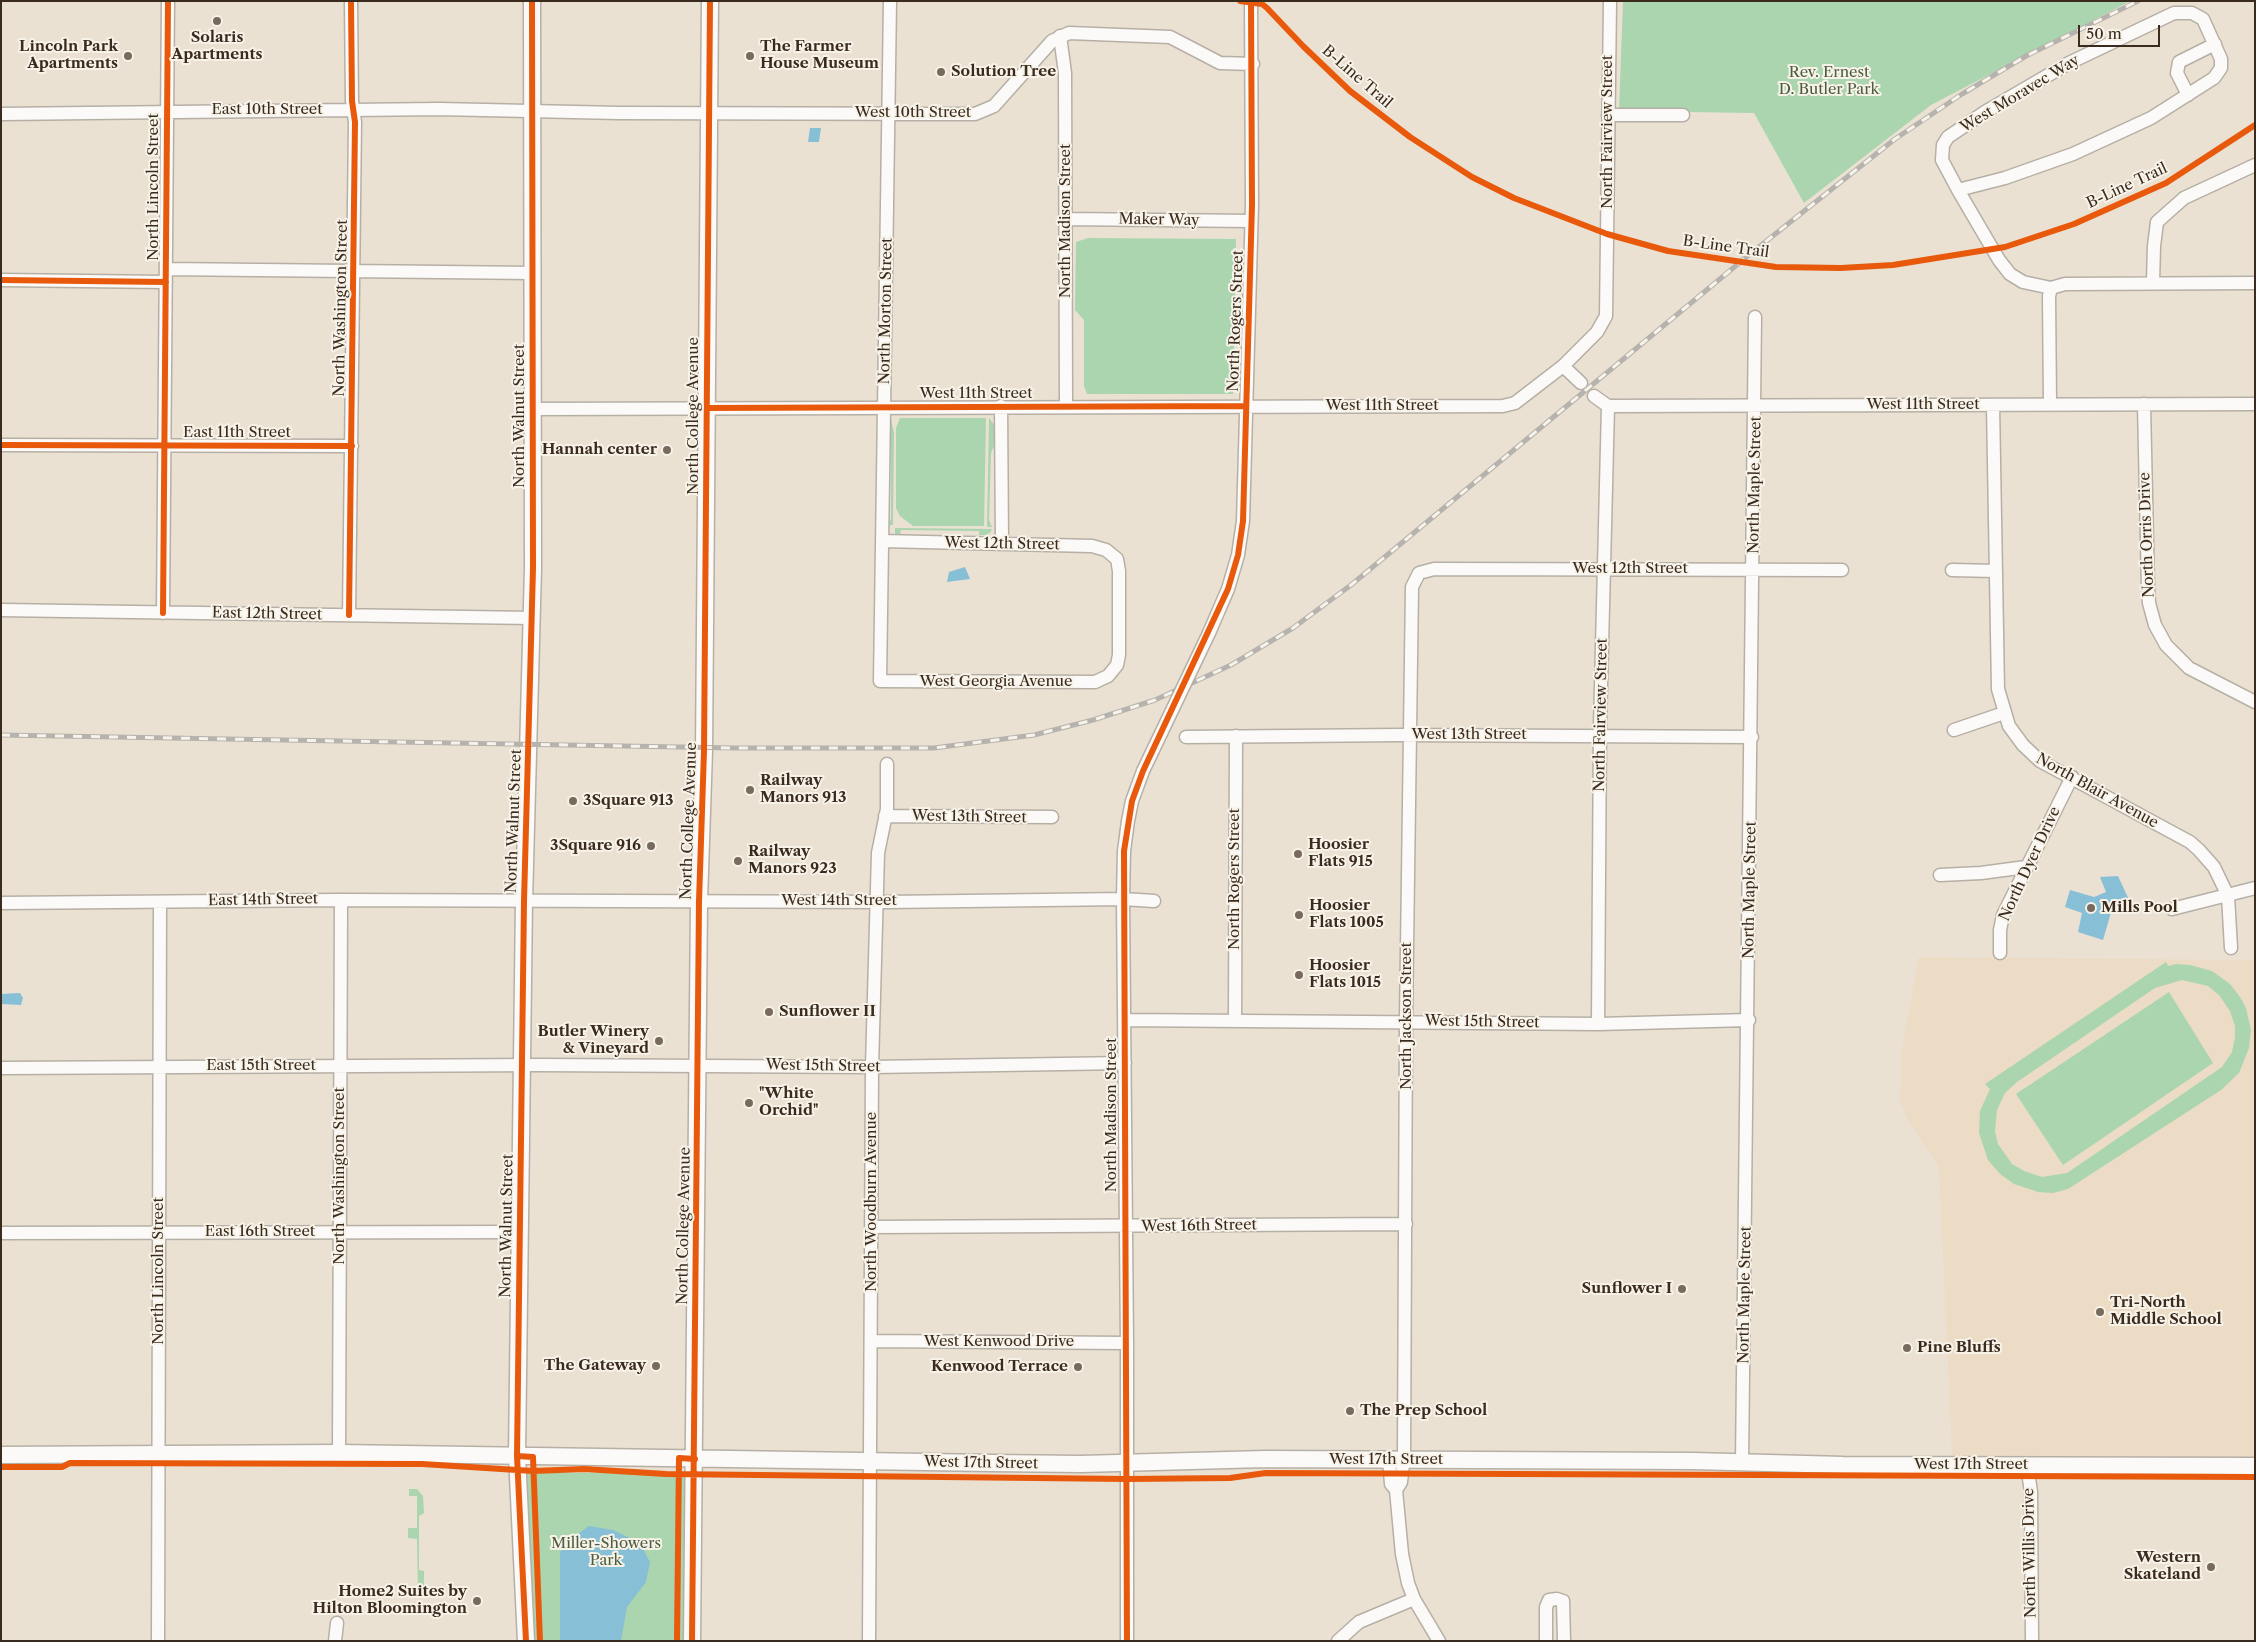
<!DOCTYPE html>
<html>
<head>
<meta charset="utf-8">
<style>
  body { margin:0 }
  #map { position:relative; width:2256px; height:1642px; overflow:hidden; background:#eae1d3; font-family:"Libre Caslon Text",serif }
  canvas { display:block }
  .frame { position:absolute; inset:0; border:2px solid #3b2a1e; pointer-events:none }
  .scale { position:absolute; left:2078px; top:25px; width:82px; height:22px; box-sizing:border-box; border:2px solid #3b2a1e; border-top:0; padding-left:6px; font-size:15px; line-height:18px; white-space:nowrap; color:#3b2a1e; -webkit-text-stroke:4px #f7f3e8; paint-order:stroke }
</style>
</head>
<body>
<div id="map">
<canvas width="2256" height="1642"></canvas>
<div class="frame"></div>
<div class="scale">50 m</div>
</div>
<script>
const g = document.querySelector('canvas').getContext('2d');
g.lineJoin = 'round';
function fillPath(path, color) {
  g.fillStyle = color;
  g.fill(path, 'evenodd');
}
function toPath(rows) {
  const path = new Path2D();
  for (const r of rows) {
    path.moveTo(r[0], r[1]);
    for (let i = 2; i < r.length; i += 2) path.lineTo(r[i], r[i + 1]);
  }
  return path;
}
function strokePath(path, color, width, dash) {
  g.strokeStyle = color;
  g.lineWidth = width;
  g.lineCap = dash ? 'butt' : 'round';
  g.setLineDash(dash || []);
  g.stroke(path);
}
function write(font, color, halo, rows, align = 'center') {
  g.font = font + ' "Libre Caslon Text",serif';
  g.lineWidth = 4;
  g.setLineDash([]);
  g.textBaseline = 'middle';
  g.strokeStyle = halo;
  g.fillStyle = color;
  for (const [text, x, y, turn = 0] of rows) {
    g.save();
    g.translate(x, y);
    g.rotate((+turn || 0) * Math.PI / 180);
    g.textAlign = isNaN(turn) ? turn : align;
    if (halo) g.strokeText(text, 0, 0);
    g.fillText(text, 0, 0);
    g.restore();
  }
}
const built = toPath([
  [1919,957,2255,960,2255,1458,1952,1456,1939,1167,1908,1121,1900,1101,1902,1048]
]);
const green = toPath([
  [1623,1,2130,1,1931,105,1804,203,1754,113,1619,111],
  [1088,238,1236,239,1233,394,1087,394,1084,386,1084,320,1075,310,1076,242],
  [900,418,986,418,984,526,913,526,900,516,896,508,896,428],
  [989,418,995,426,994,446,991,453,989,520,992,527,987,527],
  [891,419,894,433,893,525,888,525,891,519],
  [895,528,992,529,990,533,985,535,979,535,979,531,901,530,900,534,895,534],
  [2166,962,2168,966,2176,964,2190,965,2212,971,2230,984,2240,997,2246,1008,2251,1030,2249,1048,2239,1073,2221,1090,2068,1189,2053,1193,2038,1192,2014,1184,2000,1174,1988,1160,1979,1133,1980,1111,1990,1089,1985,1084],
  [2182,980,2208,986,2219,995,2230,1011,2235,1026,2235,1038,2232,1052,2222,1067,2067,1173,2042,1177,2024,1171,2012,1164,1998,1144,1995,1131,1997,1110,2005,1093,2017,1082,2155,988],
  [2169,992,2213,1063,2063,1165,2016,1094],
  [524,1472,686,1474,684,1641,532,1641],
  [409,1489,417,1489,423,1496,424,1513,419,1516,419,1570,424,1571,424,1590,422,1594,415,1596,408,1594,418,1592,417,1539,408,1538,408,1528,417,1528,417,1496,409,1496]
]);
const water = toPath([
  [810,128,821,128,819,142,808,142],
  [965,567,970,579,947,582,949,572],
  [2118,876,2130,902,2112,909,2103,940,2078,932,2082,913,2065,907,2070,890,2094,897,2106,892,2100,877],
  [20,993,23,998,21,1005,1,1004,1,994],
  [589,1526,613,1530,640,1543,650,1562,646,1582,627,1607,621,1641,560,1641,560,1552,575,1536]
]);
const minor = toPath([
  [1060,36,1065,73,1066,406],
  [2188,95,2177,73,2179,62,2215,44],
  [1,114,439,109,619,113,975,114,994,106,1052,41,1069,33,1170,37,1220,63,1253,64],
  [1608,115,1683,115],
  [1958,190,1942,160,1943,145,1948,137,1985,112,2069,63,2174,13,2192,13,2203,19,2221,59,2221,68,2214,78,2151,118,2073,154,2005,178,1958,190,1999,260,2010,274,2023,282,2051,288,2065,284,2255,283],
  [1067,219,1251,221],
  [166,269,533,273],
  [1,280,166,282],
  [2153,282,2154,246,2157,222,2184,198,2255,165],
  [1563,366,1581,383],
  [1594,396,1608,406,2255,404],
  [2050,404,2049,296,2051,288],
  [2144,404,2148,588,2149,603,2155,625,2166,645,2189,668,2255,702],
  [1993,405,1998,689,2009,726,2023,745,2040,761,2190,842,2199,850,2214,867,2228,896,2231,948],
  [1001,406,1002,544],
  [533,409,1503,406,1515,403,1563,366,1597,332,1606,316,1610,1],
  [1,445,352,446],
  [882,541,1092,546,1106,550,1117,559,1119,571,1119,655,1117,665,1108,676,1095,682,880,681,890,1],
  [1952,570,1996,571],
  [1,610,532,618],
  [163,613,168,1],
  [349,615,355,122,352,101,351,1],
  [1209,633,1228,589,1238,555,1243,521,1252,205,1251,1],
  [1954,730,2004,713],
  [1186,737,1400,735,1752,737],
  [885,816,1052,817],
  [1940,875,1981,873,2026,867],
  [1,903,341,900,888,902,1123,899,1154,901],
  [2172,909,2255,888],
  [2000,953,2000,930,2003,915,2072,777],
  [1125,1020,1598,1024,1749,1020],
  [1235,1021,1236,736],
  [1598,1024,1600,726,1608,406],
  [1,1068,540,1065,872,1067,1125,1063],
  [872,1227,1406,1224],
  [1,1233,520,1232],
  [871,1341,1127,1343],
  [339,1453,341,900],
  [1389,1460,1391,1484,1396,1490,1402,1554,1408,1583,1414,1599,1439,1641],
  [1742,1463,1755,317],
  [2027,1465,2031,1492,2032,1641],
  [1396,1490,1401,1482,1404,1455,1406,1021,1412,587,1419,573,1434,569,1842,570],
  [158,1641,160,902],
  [335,1641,337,1623],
  [869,1641,872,1067,878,853,887,809,887,764],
  [1127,1641,1127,1343,1123,899,1124,851,1128,821,1132,801,1143,771],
  [1338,1641,1359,1622,1414,1599],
  [1546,1641,1546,1607,1549,1600,1557,1599,1563,1601,1564,1641]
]);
const major = toPath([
  [1,1455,339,1453,991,1463,1081,1464,1265,1459,1693,1461,1843,1465,2255,1466],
  [526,1641,517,1456,524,901,533,568,532,1],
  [692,1641,699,901,704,751,710,1]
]);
const rail = toPath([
  [1,735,736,748,934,748,1034,735,1093,720,1155,700,1231,665,1293,628,1351,585,1750,254,1895,139,1962,94,2026,56,2138,1]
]);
const minorBridge = toPath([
  [1143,771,1209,633]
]);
const cycleway = toPath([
  [1240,1,1262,4,1267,8,1303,46,1350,91,1410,137,1472,177,1514,198,1607,234,1668,251,1776,267,1841,268,1893,265,2005,247,2074,224,2166,183,2255,125],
  [1,280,166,282],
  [706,408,1246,406],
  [1,445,352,446],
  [163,613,168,1],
  [349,615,355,122,352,101,351,1],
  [517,1456,533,1457,540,1641],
  [1,1467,62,1467,70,1463,422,1464,533,1471,584,1469,666,1474,1127,1479,1230,1478,1266,1473,2255,1477],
  [526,1641,517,1456,524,901,533,568,532,1],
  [677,1641,679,1458,695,1459],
  [692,1641,699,901,704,751,710,1],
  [1127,1641,1124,851,1132,801,1143,771,1228,589,1238,555,1243,521,1252,205,1251,1]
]);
const markers = [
  [217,21,5,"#786a5d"],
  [128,56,5,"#786a5d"],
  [750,56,5,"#786a5d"],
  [941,72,5,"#786a5d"],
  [667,450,5,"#786a5d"],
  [750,790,5,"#786a5d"],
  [573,801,5,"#786a5d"],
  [651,846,5,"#786a5d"],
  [1298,854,5,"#786a5d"],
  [738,861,5,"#786a5d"],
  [2091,908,5,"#786a5d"],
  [1299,915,5,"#786a5d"],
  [1299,975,5,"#786a5d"],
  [769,1012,5,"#786a5d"],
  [659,1041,5,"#786a5d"],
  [749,1103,5,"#786a5d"],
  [1682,1289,5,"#786a5d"],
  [2100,1312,5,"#786a5d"],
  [1907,1348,5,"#786a5d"],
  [656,1366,5,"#786a5d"],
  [1078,1367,5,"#786a5d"],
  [1350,1411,5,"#786a5d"],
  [2211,1567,5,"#786a5d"],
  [477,1601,5,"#786a5d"]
];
const poiNames = [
  ["Solaris",217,38,"center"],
  ["Apartments",217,55,"center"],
  ["Lincoln Park",118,47,"right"],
  ["Apartments",118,64,"right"],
  ["The Farmer",760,47],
  ["House Museum",760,64],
  ["Solution Tree",951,72],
  ["Hannah center",657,450,"right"],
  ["Railway",760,781],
  ["Manors 913",760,798],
  ["3Square 913",583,801],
  ["Hoosier",1308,845],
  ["Flats 915",1308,862],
  ["3Square 916",641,846,"right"],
  ["Railway",748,852],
  ["Manors 923",748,869],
  ["Hoosier",1309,906],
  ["Flats 1005",1309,923],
  ["Mills Pool",2101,908],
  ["Hoosier",1309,966],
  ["Flats 1015",1309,983],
  ["Sunflower II",779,1012],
  ["Butler Winery",649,1032,"right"],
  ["& Vineyard",649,1049,"right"],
  ["\"White",759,1094],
  ["Orchid\"",759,1111],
  ["Sunflower I",1672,1289,"right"],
  ["Tri-North",2110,1303],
  ["Middle School",2110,1320],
  ["Pine Bluffs",1917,1348],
  ["The Gateway",646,1366,"right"],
  ["Kenwood Terrace",1068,1367,"right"],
  ["The Prep School",1360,1411],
  ["Western",2201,1558,"right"],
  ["Skateland",2201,1575,"right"],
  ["Home2 Suites by",467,1592,"right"],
  ["Hilton Bloomington",467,1609,"right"]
];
const parkNames = [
  ["Rev. Ernest",1829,73],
  ["D. Butler Park",1829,90],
  ["Miller-Showers",606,1544],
  ["Park",606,1561]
];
const streetNames = [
  ["B-Line Trail",1357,77,41],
  ["West Moravec Way",2020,94,-31],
  ["East 10th Street",267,110],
  ["West 10th Street",913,113],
  ["North Fairview Street",1608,132,-90],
  ["B-Line Trail",2127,186,-25],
  ["North Lincoln Street",154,187,-90],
  ["Maker Way",1159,220,1],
  ["North Madison Street",1066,221,-90],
  ["B-Line Trail",1726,247,8],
  ["North Washington Street",341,308,-89],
  ["North Morton Street",886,311,-89],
  ["North Rogers Street",1236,321,-88],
  ["West 11th Street",976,394],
  ["West 11th Street",1923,405],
  ["West 11th Street",1382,406],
  ["North Walnut Street",520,416,-90],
  ["North College Avenue",694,416,-90],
  ["East 11th Street",237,433],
  ["North Maple Street",1755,485,-89],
  ["North Orris Drive",2147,535,-92],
  ["West 12th Street",1002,544,1],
  ["West 12th Street",1630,569],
  ["East 12th Street",267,614,1],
  ["West Georgia Avenue",996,682],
  ["North Fairview Street",1601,715,-89],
  ["West 13th Street",1469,735],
  ["North Blair Avenue",2097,791,29],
  ["West 13th Street",969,817,1],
  ["North Walnut Street",514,821,-88],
  ["North College Avenue",689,821,-88],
  ["North Dyer Drive",2030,864,-65],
  ["North Rogers Street",1235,879,-90],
  ["North Maple Street",1750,890,-89],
  ["East 14th Street",263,900,-1],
  ["West 14th Street",839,901],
  ["North Jackson Street",1407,1016,-90],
  ["West 15th Street",1482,1022,1],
  ["East 15th Street",261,1066],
  ["West 15th Street",823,1066,1],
  ["North Madison Street",1112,1115,-90],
  ["North Washington Street",340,1176,-90],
  ["North Woodburn Avenue",872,1202,-90],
  ["North Walnut Street",507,1226,-89],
  ["North College Avenue",684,1226,-89],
  ["West 16th Street",1199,1226,-1],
  ["East 16th Street",260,1232],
  ["North Lincoln Street",159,1271,-90],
  ["North Maple Street",1745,1295,-89],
  ["West Kenwood Drive",999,1342],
  ["West 17th Street",1386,1460],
  ["West 17th Street",981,1463,1],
  ["West 17th Street",1971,1465],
  ["North Willis Drive",2030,1553,-91]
];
fillPath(built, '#ecdcc6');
fillPath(green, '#aad5ae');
fillPath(water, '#87bfd7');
strokePath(minor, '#b6afa5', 15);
strokePath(major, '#b6afa5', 19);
strokePath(minor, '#fcfaf8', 12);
strokePath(major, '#fcfaf8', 16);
strokePath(rail, '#b6b3af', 5);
strokePath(rail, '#f7f3e8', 3, [9]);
strokePath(minorBridge, '#b6afa5', 15, []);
strokePath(minorBridge, '#fcfaf8', 12);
strokePath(cycleway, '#e8590c', 6);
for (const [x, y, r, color] of markers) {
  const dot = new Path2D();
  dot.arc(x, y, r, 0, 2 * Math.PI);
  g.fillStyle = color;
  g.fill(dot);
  strokePath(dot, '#f7f3e8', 2);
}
write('bold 15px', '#3b2a1e', '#f7f3e8', poiNames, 'left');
write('15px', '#4d5b40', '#f7f3e8', parkNames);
write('15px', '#3b2a1e', '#f7f3e8', streetNames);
</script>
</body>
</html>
